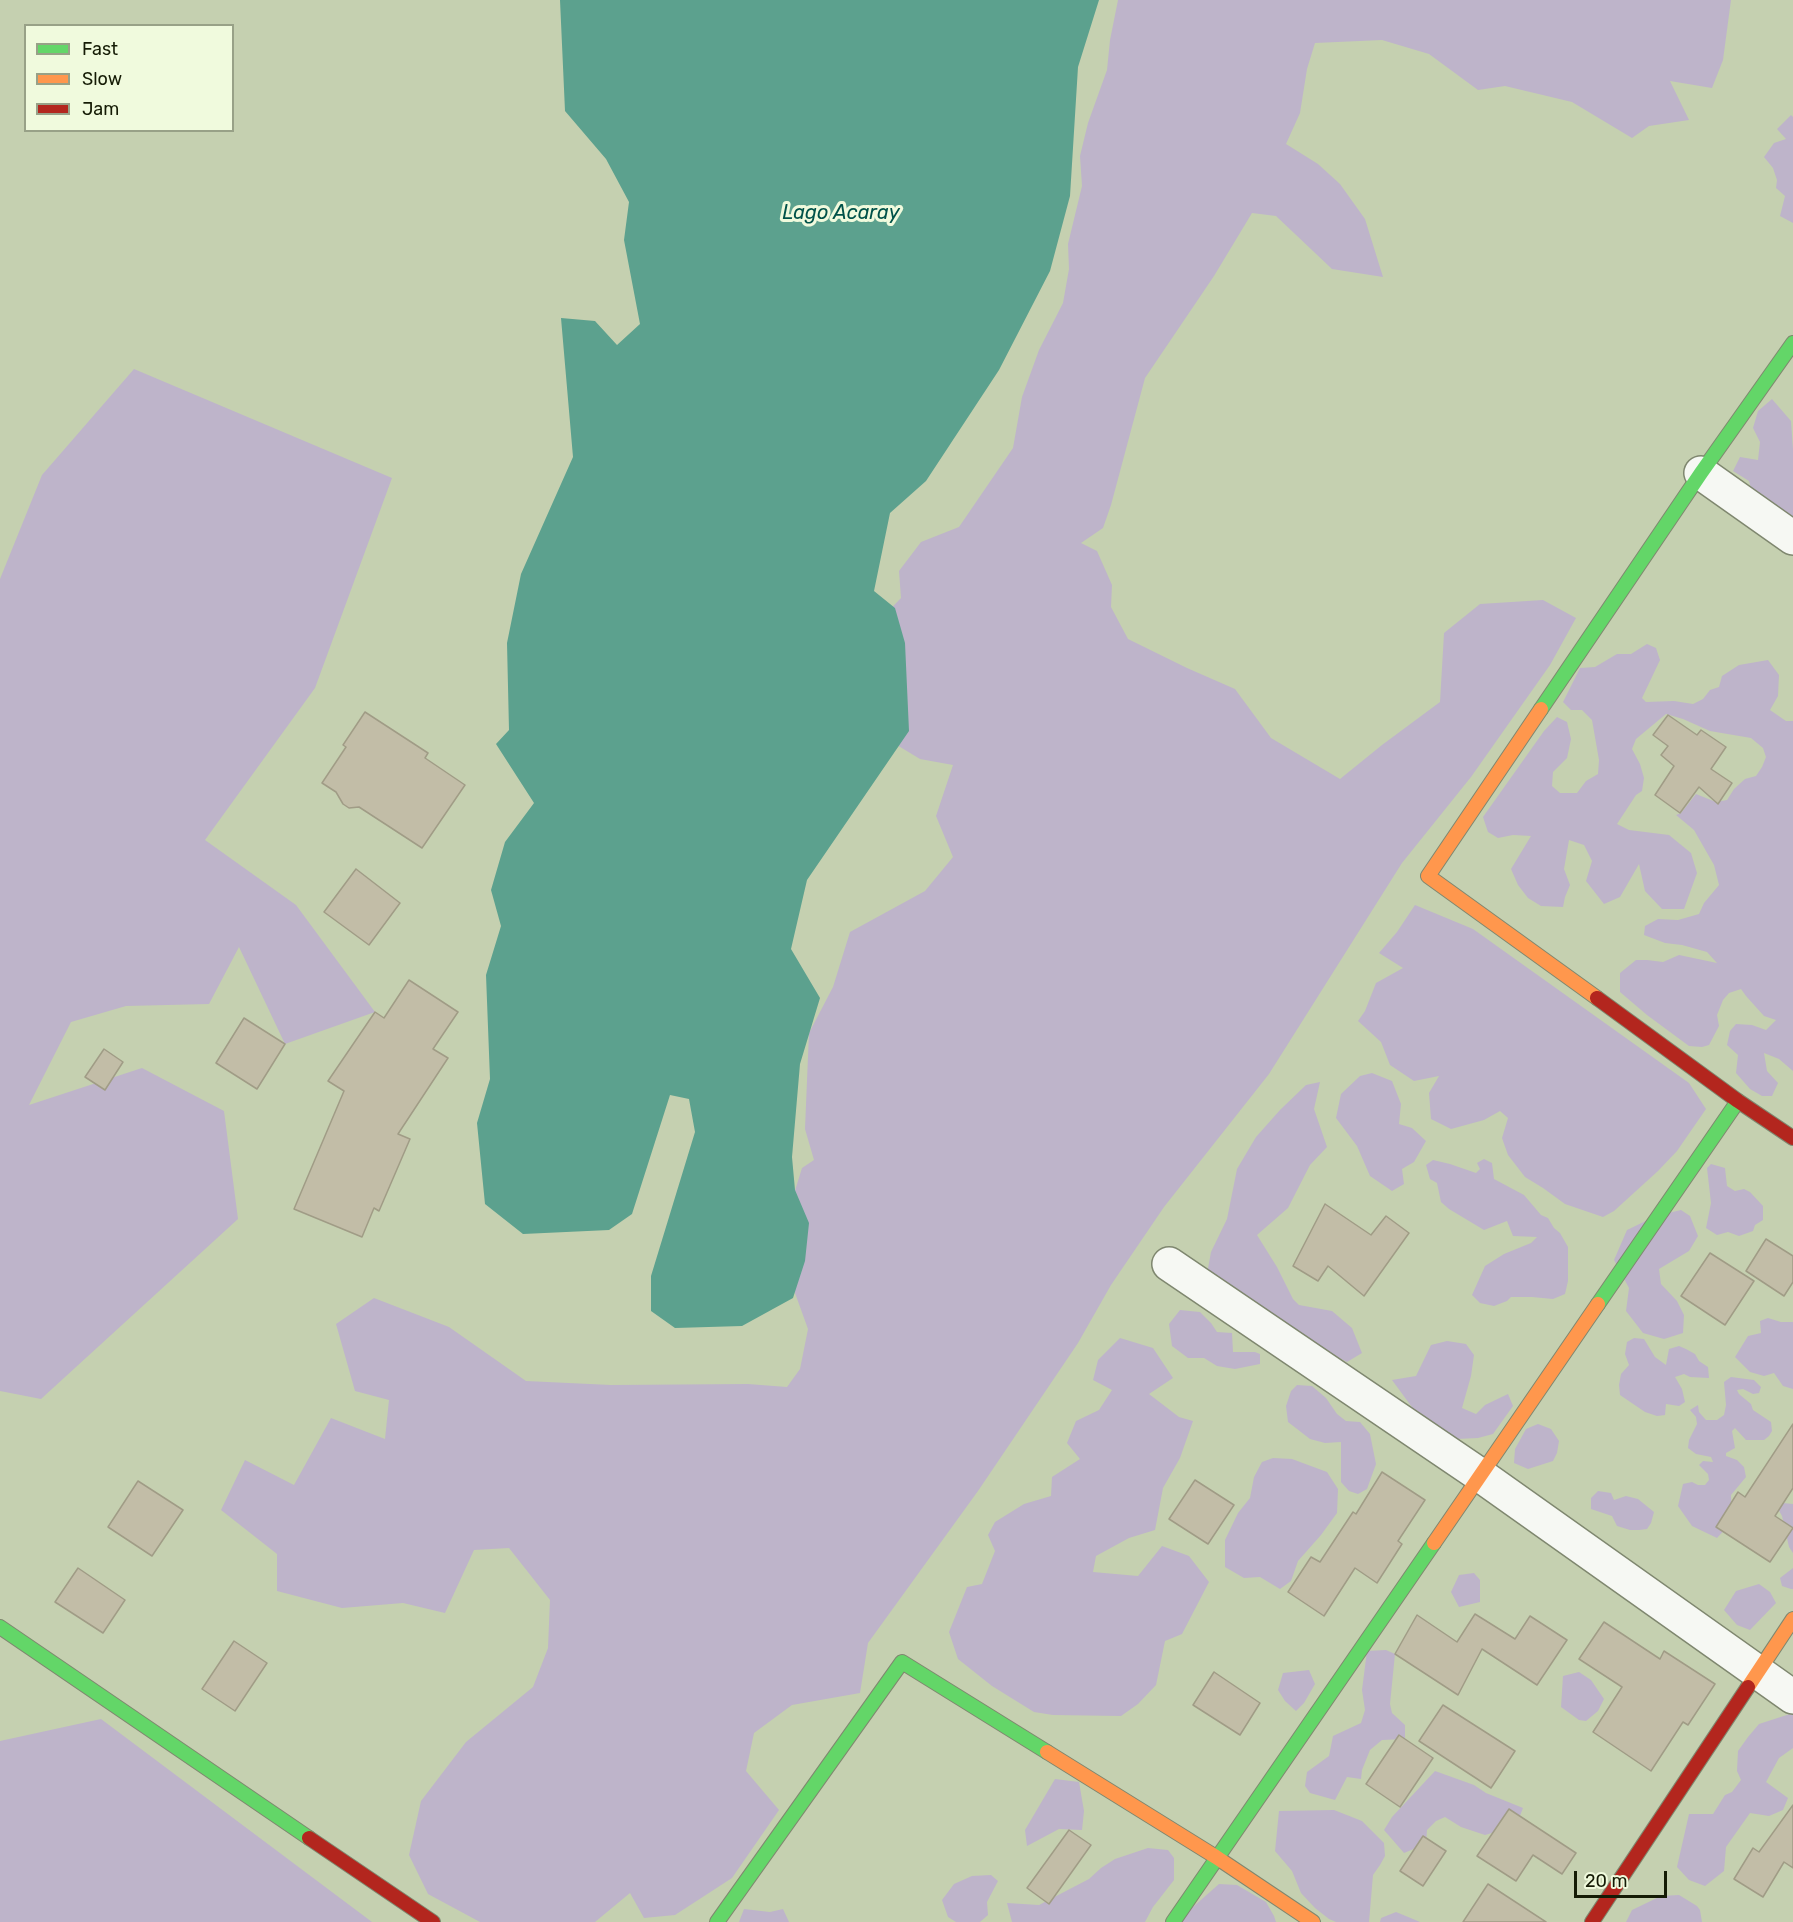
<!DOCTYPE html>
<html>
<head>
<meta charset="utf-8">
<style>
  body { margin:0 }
  #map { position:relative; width:1793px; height:1922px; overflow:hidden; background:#c5d0b0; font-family:Rubik,sans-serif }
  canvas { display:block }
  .legend { position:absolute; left:24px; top:24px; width:210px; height:108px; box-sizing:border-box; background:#f0fadd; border:2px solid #98a187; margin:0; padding:8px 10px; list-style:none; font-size:18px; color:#151b05 }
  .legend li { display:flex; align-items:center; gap:12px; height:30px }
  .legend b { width:30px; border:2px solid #98a187 }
  .scale { position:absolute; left:1574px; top:1871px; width:93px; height:27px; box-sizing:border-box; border:3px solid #151b05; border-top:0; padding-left:8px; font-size:18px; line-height:21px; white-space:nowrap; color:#151b05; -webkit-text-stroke:4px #f0fadd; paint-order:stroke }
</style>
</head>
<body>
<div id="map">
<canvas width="1793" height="1922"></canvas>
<ul class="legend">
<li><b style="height:8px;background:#63d668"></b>Fast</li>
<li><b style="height:8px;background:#ff974d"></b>Slow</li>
<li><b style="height:8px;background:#b3261e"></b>Jam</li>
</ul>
<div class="scale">20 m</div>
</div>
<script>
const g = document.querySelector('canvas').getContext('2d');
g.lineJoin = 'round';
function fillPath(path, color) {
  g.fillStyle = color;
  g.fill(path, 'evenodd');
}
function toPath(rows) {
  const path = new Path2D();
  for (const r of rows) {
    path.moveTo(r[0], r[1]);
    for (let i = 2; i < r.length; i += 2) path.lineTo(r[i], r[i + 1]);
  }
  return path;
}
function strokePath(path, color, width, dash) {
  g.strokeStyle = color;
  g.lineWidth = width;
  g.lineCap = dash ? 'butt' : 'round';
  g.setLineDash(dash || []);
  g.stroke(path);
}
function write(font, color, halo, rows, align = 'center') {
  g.font = font + ' Rubik,sans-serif';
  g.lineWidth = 6;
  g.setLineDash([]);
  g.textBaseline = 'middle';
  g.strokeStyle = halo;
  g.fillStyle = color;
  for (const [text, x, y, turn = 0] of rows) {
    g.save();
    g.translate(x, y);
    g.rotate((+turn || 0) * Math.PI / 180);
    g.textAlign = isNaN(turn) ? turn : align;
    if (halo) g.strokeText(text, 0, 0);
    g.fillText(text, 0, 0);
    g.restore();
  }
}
const green = toPath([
  [1118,0,1731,0,1723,60,1712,88,1670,81,1689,120,1649,126,1632,138,1572,102,1505,86,1478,90,1429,54,1382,40,1315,43,1307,69,1300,113,1286,144,1318,164,1340,184,1365,219,1383,277,1332,269,1276,216,1252,213,1214,276,1145,378,1111,505,1103,528,1081,543,1097,551,1112,585,1111,607,1128,639,1187,668,1235,689,1271,738,1340,779,1382,745,1440,702,1444,633,1480,604,1543,600,1576,618,1550,665,1471,777,1402,863,1269,1074,1164,1207,1111,1285,1078,1343,978,1491,868,1643,860,1693,792,1705,754,1733,746,1771,779,1810,732,1878,675,1915,644,1918,630,1893,595,1922,480,1922,428,1894,409,1855,421,1801,466,1742,533,1687,548,1648,550,1600,509,1548,474,1550,445,1613,403,1603,342,1608,277,1591,277,1554,221,1510,245,1460,294,1485,331,1418,385,1439,389,1400,355,1391,336,1324,374,1298,449,1327,526,1381,611,1385,748,1384,787,1387,800,1369,808,1329,795,1293,789,1210,802,1168,814,1160,805,1129,809,1033,833,987,850,932,925,891,953,857,936,816,953,765,920,759,882,736,874,626,901,598,899,571,921,542,959,527,1013,448,1022,397,1039,350,1063,303,1069,269,1068,244,1082,186,1080,156,1088,123,1107,70,1110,40],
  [1791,115,1793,117,1793,223,1780,216,1785,196,1776,188,1777,180,1773,168,1764,157,1774,143,1786,139,1777,129],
  [134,369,392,478,315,688,205,840,296,905,375,1012,285,1044,239,947,209,1004,126,1006,71,1022,29,1105,142,1068,224,1111,238,1219,41,1399,0,1391,0,579,42,475],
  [1772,399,1791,421,1793,450,1793,528,1770,516,1772,502,1761,498,1752,492,1749,481,1733,471,1740,457,1758,460,1760,442,1753,428,1758,411],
  [1647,644,1656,648,1660,660,1642,698,1646,702,1674,701,1693,704,1703,699,1710,690,1719,687,1722,676,1739,665,1768,660,1779,675,1778,696,1770,710,1786,721,1793,721,1793,1071,1779,1059,1764,1053,1767,1071,1778,1083,1772,1096,1762,1096,1750,1089,1736,1073,1738,1055,1727,1045,1730,1031,1736,1024,1752,1025,1766,1030,1776,1020,1764,1016,1746,996,1741,989,1729,993,1723,1000,1717,1015,1719,1026,1709,1045,1702,1047,1689,1046,1647,1015,1620,992,1620,973,1636,960,1647,960,1663,962,1679,955,1717,963,1707,952,1682,945,1665,943,1644,935,1645,926,1658,919,1678,920,1699,914,1704,903,1719,885,1714,865,1694,830,1676,815,1681,813,1696,794,1716,802,1727,800,1734,789,1745,779,1756,776,1762,767,1766,757,1763,748,1751,738,1710,731,1683,719,1666,714,1636,739,1632,749,1640,764,1644,778,1642,791,1636,795,1617,824,1629,830,1669,835,1691,853,1697,873,1684,909,1662,909,1645,891,1639,864,1620,897,1604,904,1586,881,1592,861,1584,845,1569,840,1564,869,1570,885,1565,897,1563,907,1541,906,1528,898,1518,885,1511,869,1531,836,1513,835,1498,838,1488,832,1483,817,1544,731,1557,717,1567,722,1571,739,1567,758,1553,772,1552,786,1560,793,1577,793,1586,781,1598,774,1599,760,1592,720,1582,710,1571,710,1563,702,1580,668,1595,667,1617,654,1631,654],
  [1415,905,1473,929,1689,1083,1706,1109,1677,1151,1658,1171,1614,1211,1603,1217,1565,1204,1543,1188,1525,1177,1508,1155,1502,1138,1508,1118,1500,1111,1484,1120,1451,1129,1431,1119,1429,1093,1439,1076,1414,1081,1390,1065,1381,1042,1358,1021,1365,1011,1376,983,1403,968,1379,953,1397,932],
  [1372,1073,1392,1081,1401,1104,1399,1124,1412,1128,1426,1141,1414,1162,1402,1169,1404,1184,1392,1191,1370,1176,1357,1146,1336,1118,1341,1094,1360,1076],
  [1320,1082,1314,1109,1327,1147,1310,1165,1288,1208,1257,1235,1277,1267,1293,1299,1299,1305,1332,1311,1352,1328,1362,1353,1347,1362,1320,1348,1207,1274,1211,1252,1227,1219,1237,1169,1256,1137,1280,1110,1306,1085],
  [1484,1159,1492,1163,1494,1179,1524,1195,1541,1215,1548,1218,1554,1228,1560,1233,1568,1247,1568,1281,1565,1294,1553,1299,1532,1297,1511,1297,1507,1301,1494,1306,1480,1303,1472,1295,1485,1266,1504,1254,1531,1243,1537,1237,1513,1236,1507,1221,1484,1230,1449,1209,1441,1202,1437,1183,1430,1179,1426,1165,1433,1160,1450,1164,1476,1173,1480,1169,1477,1163],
  [1711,1164,1725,1168,1727,1186,1735,1191,1744,1189,1750,1192,1763,1206,1763,1220,1755,1225,1753,1231,1739,1236,1728,1232,1717,1235,1706,1228,1711,1203,1707,1168],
  [1681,1210,1690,1216,1698,1236,1689,1251,1659,1269,1661,1284,1677,1301,1684,1315,1683,1333,1664,1339,1643,1333,1626,1311,1629,1288,1614,1260,1627,1230,1656,1216],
  [1180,1310,1200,1312,1211,1323,1217,1332,1232,1333,1233,1352,1255,1352,1260,1354,1260,1364,1235,1369,1217,1366,1204,1358,1188,1358,1172,1346,1169,1324],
  [1768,1318,1781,1322,1793,1322,1793,1389,1783,1386,1774,1373,1764,1376,1750,1372,1735,1357,1748,1336,1761,1333,1760,1321],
  [1120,1338,1153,1348,1173,1378,1149,1394,1179,1417,1193,1421,1180,1458,1163,1488,1155,1530,1129,1538,1096,1556,1093,1572,1138,1576,1162,1546,1189,1556,1209,1582,1182,1634,1165,1641,1156,1685,1138,1704,1121,1716,1053,1715,1034,1712,992,1686,958,1659,949,1632,967,1587,982,1584,995,1551,988,1535,995,1522,1024,1504,1051,1496,1052,1477,1080,1459,1067,1443,1076,1421,1099,1410,1112,1390,1093,1380,1098,1360],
  [1634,1338,1644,1339,1655,1357,1666,1365,1669,1349,1679,1346,1686,1349,1695,1354,1699,1361,1708,1367,1709,1378,1690,1377,1684,1374,1675,1377,1682,1389,1685,1402,1679,1406,1666,1404,1665,1415,1657,1416,1645,1412,1620,1395,1619,1385,1621,1374,1629,1365,1625,1354,1627,1342],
  [1447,1341,1466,1344,1474,1355,1471,1376,1462,1408,1476,1414,1485,1405,1508,1394,1513,1406,1493,1434,1478,1438,1457,1439,1441,1432,1420,1418,1392,1380,1416,1376,1431,1345],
  [1731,1377,1754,1380,1761,1387,1759,1393,1753,1394,1743,1389,1737,1390,1739,1394,1751,1404,1753,1410,1771,1422,1772,1431,1769,1436,1764,1440,1746,1440,1735,1428,1732,1431,1735,1448,1726,1453,1726,1456,1737,1460,1744,1467,1746,1477,1731,1495,1732,1522,1717,1538,1692,1526,1678,1506,1683,1484,1692,1482,1698,1485,1705,1485,1709,1480,1708,1474,1699,1465,1703,1461,1713,1462,1711,1457,1696,1454,1688,1448,1689,1440,1697,1424,1696,1417,1690,1410,1698,1405,1699,1412,1706,1420,1717,1420,1724,1415,1726,1405,1724,1382],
  [1297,1385,1312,1386,1326,1398,1337,1414,1346,1421,1360,1422,1370,1434,1376,1464,1367,1489,1358,1494,1349,1491,1341,1482,1341,1442,1325,1443,1310,1439,1288,1422,1286,1406,1291,1391],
  [1538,1424,1551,1429,1559,1441,1557,1453,1553,1461,1528,1469,1514,1463,1515,1449,1526,1429],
  [1273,1458,1292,1459,1327,1472,1338,1489,1337,1513,1321,1535,1298,1561,1291,1581,1280,1589,1260,1577,1244,1578,1225,1567,1225,1540,1238,1513,1250,1498,1254,1477,1262,1462],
  [1598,1491,1611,1493,1614,1500,1626,1496,1638,1499,1654,1512,1651,1523,1647,1529,1639,1530,1630,1530,1617,1526,1612,1516,1591,1509,1591,1498],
  [1783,1503,1793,1504,1793,1553,1789,1547,1782,1516,1777,1507],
  [1793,1568,1793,1589,1791,1589,1782,1586,1780,1578],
  [1474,1573,1480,1580,1480,1602,1459,1607,1451,1592,1459,1575],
  [1759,1584,1770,1592,1776,1603,1750,1630,1737,1625,1724,1610,1736,1591],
  [1386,1650,1395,1654,1390,1704,1392,1713,1405,1725,1405,1739,1382,1740,1370,1750,1362,1770,1361,1779,1347,1777,1335,1800,1310,1793,1305,1786,1307,1772,1329,1756,1333,1736,1361,1723,1365,1710,1362,1690,1367,1651],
  [1309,1670,1315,1684,1304,1703,1296,1711,1285,1701,1278,1690,1283,1673],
  [1579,1672,1591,1680,1604,1699,1598,1711,1586,1721,1579,1720,1561,1707,1563,1676],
  [1793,1713,1793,1748,1779,1758,1766,1782,1788,1798,1783,1810,1769,1816,1750,1813,1726,1847,1724,1871,1705,1886,1689,1880,1677,1867,1689,1814,1713,1814,1725,1795,1732,1792,1741,1780,1737,1771,1738,1751,1748,1737,1759,1724],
  [101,1719,372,1922,0,1922,0,1741],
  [1435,1771,1474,1785,1486,1793,1523,1808,1516,1826,1485,1835,1461,1827,1445,1817,1436,1821,1427,1830,1426,1844,1404,1853,1384,1830,1392,1817],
  [1055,1779,1079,1782,1084,1811,1082,1830,1059,1829,1027,1846,1025,1830],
  [1334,1810,1362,1821,1384,1843,1385,1856,1380,1865,1373,1875,1369,1922,1336,1922,1329,1919,1315,1908,1301,1893,1292,1871,1275,1851,1279,1811],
  [1148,1848,1168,1850,1174,1858,1174,1880,1153,1907,1145,1922,1012,1922,1007,1903,1039,1905,1089,1879,1101,1868,1115,1859],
  [991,1875,998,1881,987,1902,988,1915,980,1922,956,1922,948,1917,942,1900,954,1884,972,1876],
  [1219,1884,1237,1885,1266,1902,1274,1916,1276,1922,1176,1922],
  [1679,1895,1697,1906,1700,1910,1702,1922,1626,1922,1632,1910,1661,1896],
  [744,1909,770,1912,783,1909,789,1922,739,1922],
  [1396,1912,1413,1919,1420,1922,1380,1922,1381,1918]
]);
const water = toPath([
  [560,0,1099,0,1078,67,1070,196,1050,271,999,370,926,481,890,513,874,591,895,608,905,643,909,731,807,880,791,949,820,998,800,1064,792,1157,795,1190,809,1223,805,1261,793,1298,742,1326,675,1328,651,1311,651,1276,695,1132,689,1099,670,1095,632,1214,609,1230,523,1234,485,1204,477,1123,490,1079,486,975,501,926,491,890,505,842,534,803,496,744,509,730,507,643,521,574,573,457,561,318,595,321,617,345,640,324,624,240,629,202,606,159,565,111]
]);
const building = toPath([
  [365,712,428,753,425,758,465,785,422,848,359,807,349,808,343,804,336,792,322,783,346,747,343,745,365,712],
  [1668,715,1697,735,1701,730,1726,747,1711,769,1732,783,1718,804,1699,787,1680,813,1655,795,1674,766,1661,755,1668,746,1653,735,1668,715],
  [356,869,400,903,369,945,324,912,356,869],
  [409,980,458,1012,433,1049,448,1058,398,1134,410,1139,379,1211,374,1208,362,1237,294,1209,344,1091,328,1081,375,1012,384,1018,409,980],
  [244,1018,285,1044,257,1089,216,1063,244,1018],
  [104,1049,123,1062,105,1090,85,1077,104,1049],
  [1325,1204,1371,1235,1386,1216,1409,1233,1364,1296,1328,1266,1318,1281,1293,1266,1325,1204],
  [1766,1239,1793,1256,1793,1282,1784,1296,1746,1271,1766,1239],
  [1710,1253,1754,1281,1725,1325,1681,1296,1710,1253],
  [1793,1424,1793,1488,1775,1516,1793,1528,1770,1562,1716,1527,1738,1492,1745,1497,1793,1424],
  [1382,1472,1425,1500,1398,1541,1402,1544,1377,1583,1355,1568,1324,1616,1288,1592,1311,1557,1320,1562,1353,1512,1356,1514,1382,1472],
  [1195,1480,1234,1505,1208,1544,1169,1519,1195,1480],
  [138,1481,183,1510,152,1556,108,1527,138,1481],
  [78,1568,125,1600,103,1633,55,1602,78,1568],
  [1475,1614,1515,1639,1530,1616,1567,1640,1537,1685,1482,1649,1458,1695,1395,1654,1417,1615,1457,1642,1475,1614],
  [1604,1622,1660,1659,1664,1651,1715,1684,1688,1725,1683,1722,1651,1771,1593,1732,1622,1687,1579,1659,1604,1622],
  [234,1641,267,1663,235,1711,202,1689,234,1641],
  [1214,1672,1260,1703,1240,1735,1193,1705,1214,1672],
  [1443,1705,1515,1751,1491,1788,1419,1741,1443,1705],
  [1399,1735,1433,1758,1400,1807,1366,1784,1399,1735],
  [1793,1805,1793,1868,1784,1862,1763,1897,1734,1879,1753,1848,1759,1852,1793,1805],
  [1509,1809,1576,1853,1562,1874,1533,1855,1516,1881,1477,1856,1509,1809],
  [1069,1830,1091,1845,1049,1904,1027,1888,1069,1830],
  [1423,1836,1446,1851,1423,1886,1400,1871,1423,1836],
  [1488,1884,1546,1922,1463,1922,1488,1884]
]);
const street = toPath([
  [1701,473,1793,538],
  [1169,1264,1480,1475,1793,1697]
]);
const fast = toPath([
  [1541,709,1701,473,1793,343],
  [1598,1304,1738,1101],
  [0,1627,309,1838],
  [717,1922,902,1662,1047,1752],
  [1173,1922,1434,1543]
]);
const slow = toPath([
  [1541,709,1428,876,1597,998],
  [1434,1543,1598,1304],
  [1748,1687,1793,1619],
  [1047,1752,1216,1857,1313,1922]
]);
const jam = toPath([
  [1597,998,1738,1101,1793,1138],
  [309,1838,433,1922],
  [1592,1922,1748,1687]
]);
const waterNames = [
  ["Lago Acaray",841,213]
];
fillPath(green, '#beb4ca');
fillPath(water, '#5ca18e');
fillPath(building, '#c2bda7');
strokePath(building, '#a09c86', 1.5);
strokePath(street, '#7f876f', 36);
strokePath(fast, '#7f876f', 16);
strokePath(slow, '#7f876f', 16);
strokePath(jam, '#7f876f', 16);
strokePath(street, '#f6f8f3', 33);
strokePath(fast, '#63d668', 14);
strokePath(slow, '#ff974d', 14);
strokePath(jam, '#b3261e', 14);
write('italic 20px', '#005249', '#f0fadd', waterNames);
</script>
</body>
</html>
